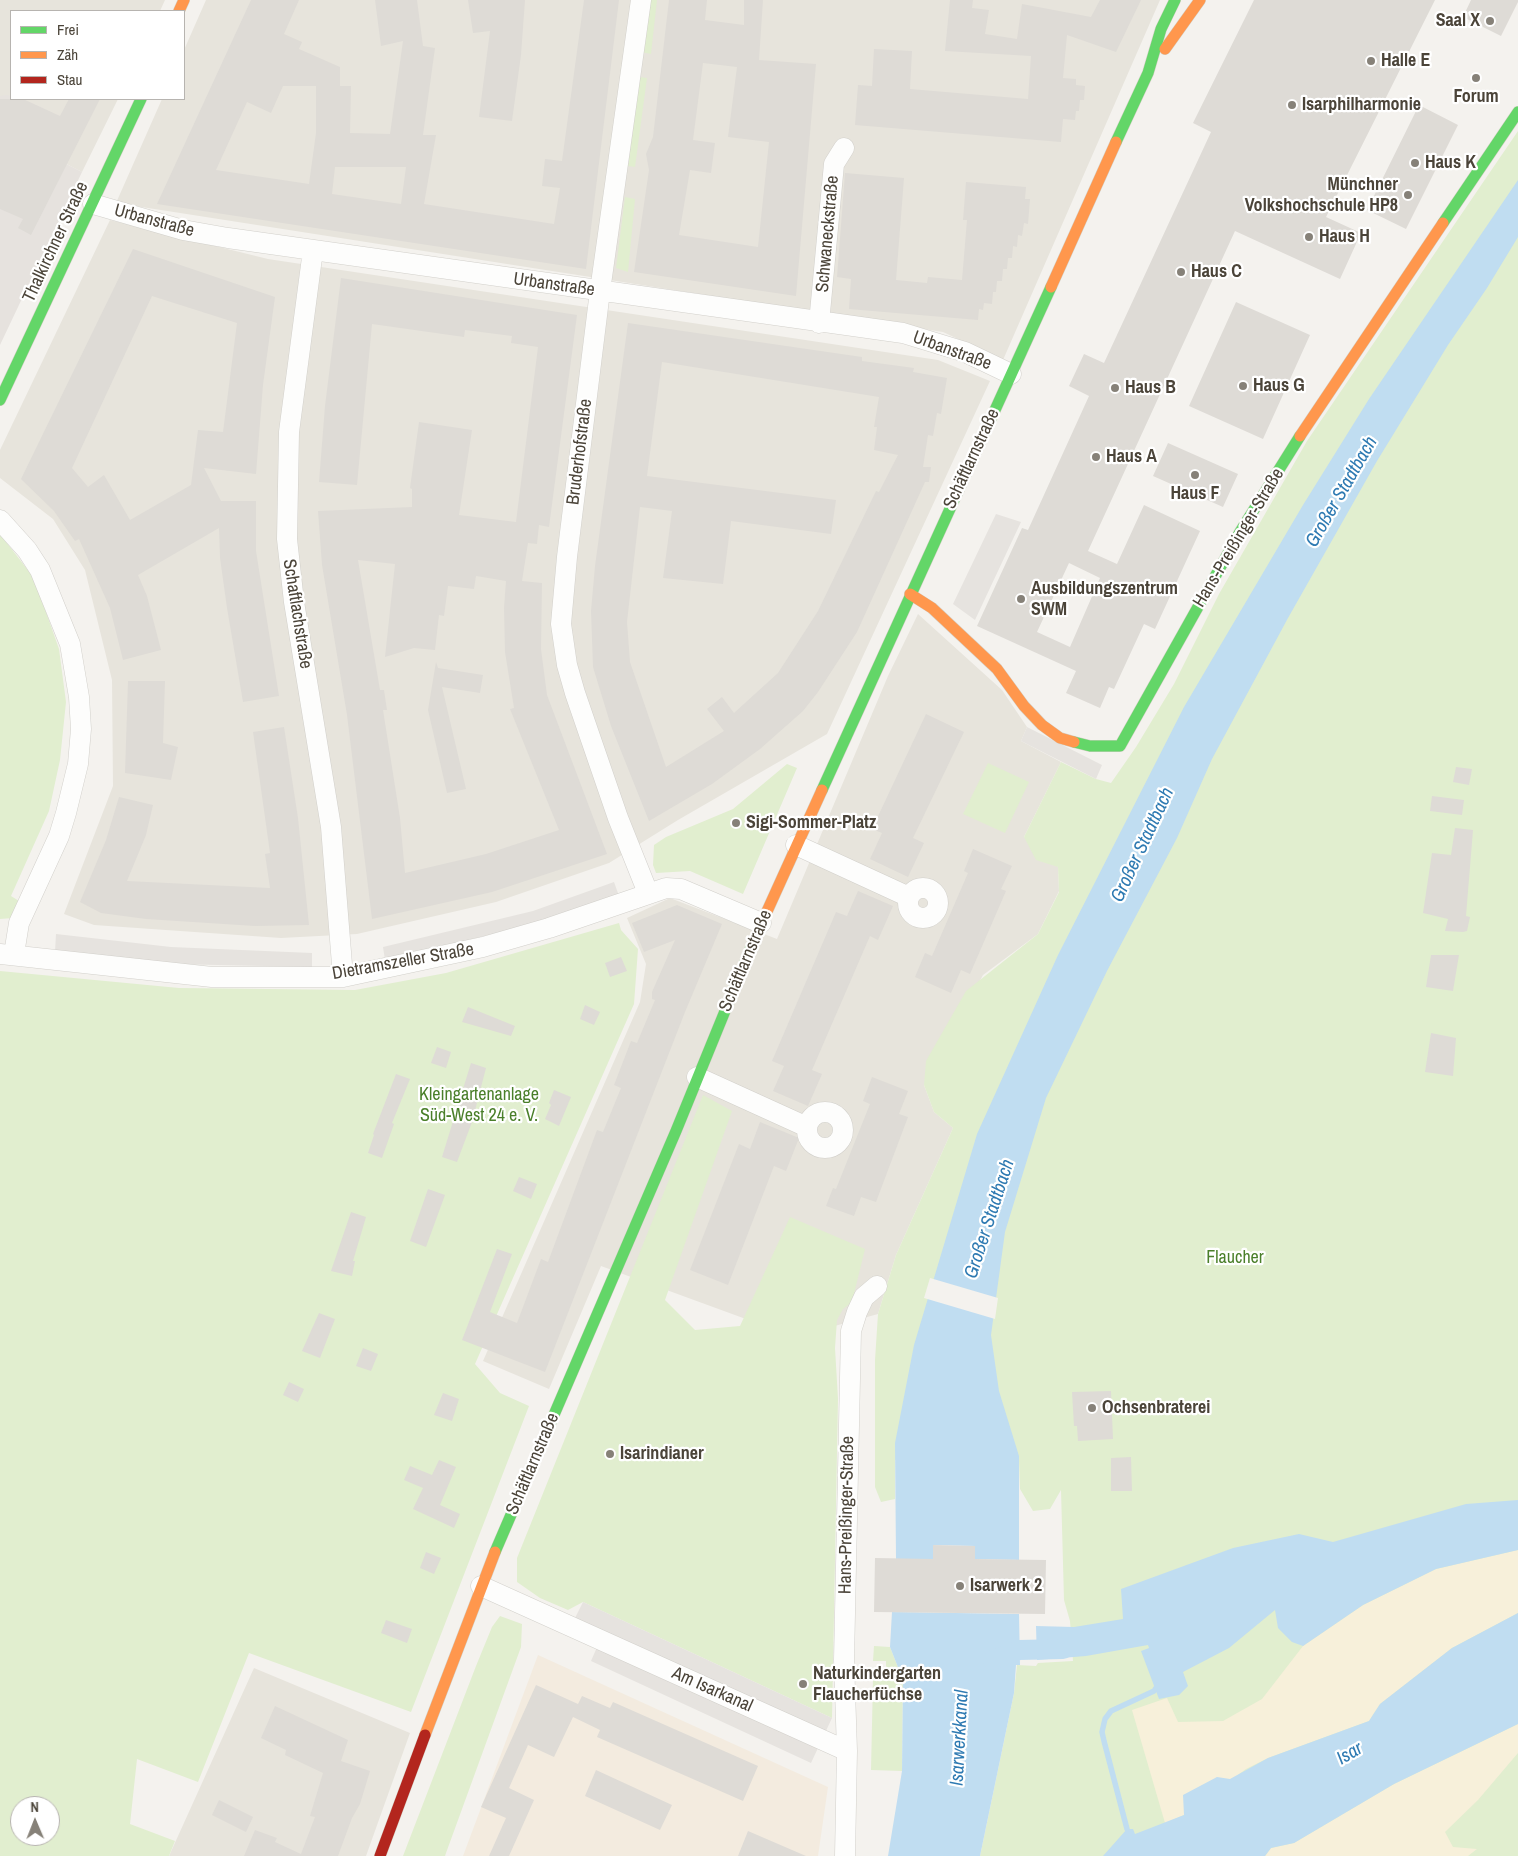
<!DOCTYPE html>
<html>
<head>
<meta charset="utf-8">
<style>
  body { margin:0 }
  #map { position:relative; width:1518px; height:1856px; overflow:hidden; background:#f4f2ee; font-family:"Archivo Narrow",sans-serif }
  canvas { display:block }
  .legend { position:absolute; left:10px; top:10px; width:175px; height:90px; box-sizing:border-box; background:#fff; border:1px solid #b7b4b0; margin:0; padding:6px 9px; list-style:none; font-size:15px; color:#4b4439 }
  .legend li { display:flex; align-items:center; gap:10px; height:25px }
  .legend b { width:25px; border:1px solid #b7b4b0 }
  .north { position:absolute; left:10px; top:1796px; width:50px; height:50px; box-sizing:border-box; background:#fff; border:1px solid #b7b4b0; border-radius:50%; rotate:359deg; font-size:14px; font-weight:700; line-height:20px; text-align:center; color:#4b4439 }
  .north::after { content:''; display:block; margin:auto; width:18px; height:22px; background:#868178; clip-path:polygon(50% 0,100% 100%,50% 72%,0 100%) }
</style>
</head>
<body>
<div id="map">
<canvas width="1518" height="1856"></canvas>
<ul class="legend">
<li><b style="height:6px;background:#63d668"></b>Frei</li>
<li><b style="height:6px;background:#ff974d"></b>Zäh</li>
<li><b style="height:6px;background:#b3261e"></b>Stau</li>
</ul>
<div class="north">N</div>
</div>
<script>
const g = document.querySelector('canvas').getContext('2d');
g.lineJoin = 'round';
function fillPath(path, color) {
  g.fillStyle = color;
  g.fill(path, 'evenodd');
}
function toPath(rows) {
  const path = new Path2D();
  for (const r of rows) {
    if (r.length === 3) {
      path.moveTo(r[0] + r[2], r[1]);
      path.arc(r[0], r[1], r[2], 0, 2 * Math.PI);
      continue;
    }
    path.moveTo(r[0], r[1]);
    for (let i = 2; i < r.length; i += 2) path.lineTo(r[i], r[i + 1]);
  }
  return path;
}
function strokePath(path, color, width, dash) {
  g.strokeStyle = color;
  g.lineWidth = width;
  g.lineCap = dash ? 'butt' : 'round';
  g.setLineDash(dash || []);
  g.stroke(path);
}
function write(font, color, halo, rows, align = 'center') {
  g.font = font + ' "Archivo Narrow",sans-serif';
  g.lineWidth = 4.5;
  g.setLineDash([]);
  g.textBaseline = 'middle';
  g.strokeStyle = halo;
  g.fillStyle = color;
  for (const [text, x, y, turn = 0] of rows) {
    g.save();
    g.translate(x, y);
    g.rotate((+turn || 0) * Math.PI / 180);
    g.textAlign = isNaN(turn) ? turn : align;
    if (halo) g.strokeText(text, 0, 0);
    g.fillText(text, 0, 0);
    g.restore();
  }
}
const residential = toPath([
  [0,0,165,0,160,11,11,11,11,96,0,96],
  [206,0,1160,0,1003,360,943,332,116,203,162,99,184,99,184,50],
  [23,99,118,99,82,172,43,152],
  [110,220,268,259,938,360,990,381,827,734,678,820,609,863,496,902,357,934,281,938,94,925,64,914,113,786,112,680,85,570,53,519,0,478,0,450],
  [918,614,1002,690,1027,727,1021,741,1061,762,1024,837,1058,867,1059,891,1038,934,983,975,924,1085,934,1112,953,1128,896,1255,878,1314,795,1337,601,1266,549,1389,483,1361,640,1002,646,964,627,918,670,898,777,939,888,676],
  [254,1668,410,1733,366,1856,169,1856]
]);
const commercial = toPath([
  [538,1655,828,1787,818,1856,463,1856]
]);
const industrial = toPath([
  [7,95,11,96,11,99,23,99,60,116,43,152,82,172,0,345,0,96]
]);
const green = toPath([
  [649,0,657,0,651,54,641,52],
  [640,77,647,78,635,167,628,166],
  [1518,131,1518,1856,980,1856,1014,1693,1017,1665,1036,1666,1038,1663,1073,1661,1070,1621,1064,1600,1061,1490,1050,1509,1033,1511,1020,1489,1019,1461,895,1460,895,1499,881,1502,875,1487,875,1360,878,1314,896,1255,953,1128,934,1112,924,1085,926,1061,966,991,1038,934,1059,892,1058,867,1036,860,1024,837,1061,762,1096,779,1111,783,1136,747,1174,684,1219,594,1307,441],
  [625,197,635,199,628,272,616,268],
  [0,534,34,578,59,649,66,702,60,760,49,811,11,896,19,901,13,918,0,919],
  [988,763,1029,782,1005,833,963,814],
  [787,764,797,768,743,894,690,871,656,873,653,865,654,845,666,837,733,809],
  [619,923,621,930,638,949,634,1004,475,1364,500,1393,529,1406,411,1712,249,1653,198,1782,137,1759,130,1824,175,1841,169,1856,0,1856,0,971,179,988,355,990,446,973],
  [20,1806,50,1806,50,1836,20,1836],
  [703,1095,732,1111,665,1300,695,1330,740,1326,790,1217,865,1249,852,1302,843,1309,837,1320,835,1348,838,1399,832,1718,583,1602,568,1610,540,1598,517,1582,517,1558],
  [500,1616,522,1624,521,1647,446,1853,445,1856,403,1856,476,1666,492,1627],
  [874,1646,890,1647,903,1680,902,1771,871,1770,873,1679,886,1679,886,1661,873,1661]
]);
const sand = toPath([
  [1518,1550,1518,1613,1452,1648,1380,1704,1369,1721,1268,1758,1246,1769,1184,1815,1165,1823,1132,1710,1167,1698,1178,1722,1223,1721,1262,1699,1303,1646,1363,1605,1436,1569],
  [1518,1724,1518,1753,1478,1800,1445,1832,1453,1847,1477,1849,1468,1856,1265,1856,1271,1848,1294,1843,1394,1784]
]);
const parking = toPath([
  [996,514,1021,522,975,620,953,604],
  [1027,727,1102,765,1096,779,1021,741],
  [614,882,619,896,534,924,385,960,383,947,533,911],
  [56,934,171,947,312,953,312,967,170,964,55,952],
  [583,1602,832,1718,811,1763,591,1661,601,1638,572,1624]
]);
const water = toPath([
  [1518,180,1518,237,1487,288,1448,345,1377,461,1288,618,1212,759,1177,838,1107,971,1046,1098,1005,1232,991,1335,999,1391,1019,1456,1019,1560,975,1559,975,1546,933,1545,933,1559,896,1559,895,1443,914,1345,977,1134,1058,955,1184,707,1303,505,1369,399],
  [1518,1500,1518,1550,1436,1569,1363,1605,1303,1646,1292,1642,1278,1628,1275,1610,1229,1648,1183,1672,1188,1686,1179,1695,1159,1699,1141,1651,1149,1648,1148,1645,1086,1656,1037,1660,1036,1626,1074,1627,1123,1619,1121,1589,1233,1548,1299,1534,1333,1542,1466,1504],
  [892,1612,1019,1614,1020,1665,1016,1665,1014,1693,980,1856,888,1856,902,1771,903,1680,890,1647],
  [1518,1613,1518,1724,1394,1784,1294,1843,1271,1848,1265,1856,1103,1856,1127,1829,1133,1829,1135,1834,1184,1815,1183,1795,1217,1777,1230,1779,1268,1758,1369,1721,1380,1704,1452,1648]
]);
const pier = toPath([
  [930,1278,998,1298,995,1319,924,1298]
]);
const stream = toPath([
  [1127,1829,1104,1741,1102,1732,1105,1719,1111,1711,1154,1691,1158,1685]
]);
const canal = toPath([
  [993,1660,1019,1650,1063,1649]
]);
const building = toPath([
  [251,0,299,0,284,34,302,42,299,49,340,67,340,86,351,86,350,133,390,134,403,41,381,46,375,0,417,0,423,46,435,48,423,135,436,135,424,204,554,224,560,188,542,186,545,159,562,161,584,0,619,0,586,269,157,204],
  [283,86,316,86,316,133,309,184,216,170,247,102,271,113],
  [335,167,406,167,401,204,332,194],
  [468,0,525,0,521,55,512,121,479,117,490,31,473,33],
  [669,0,707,0,705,20,744,25,744,0,763,0,759,60,816,64,796,296,634,272,649,170,646,154,653,137],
  [703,63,737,67,728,137,769,142,758,247,679,235,690,170,711,173,715,143,693,140],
  [950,0,973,0,972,8,989,10,985,34,1017,39,1022,4,1091,17,1100,0,1141,0,1116,52,1067,35,1063,78,1076,79,1076,85,1085,86,1084,100,1080,100,1079,111,1076,111,1075,120,1063,119,1061,142,855,125,858,85,872,86,874,49,912,51,910,89,1028,99,1031,56,945,51],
  [1254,0,1435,0,1326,217,1361,233,1340,279,1235,231,1088,551,1117,564,1144,505,1200,531,1155,629,1144,624,1114,689,1109,687,1100,708,1066,693,1076,671,977,626,1022,528,1028,530,1089,396,1069,386,1084,354,1104,363,1211,132,1193,123],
  [1069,563,1100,578,1070,647,1037,632],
  [1471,0,1518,0,1518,2,1501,36,1463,17],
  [0,99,23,99,60,116,69,99,100,99,31,235,18,228,23,219,0,209],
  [1419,105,1458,125,1406,229,1367,210],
  [845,173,904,178,896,280,927,283,928,277,962,280,967,220,963,220,966,182,1026,187,1025,199,1030,199,1028,224,1024,223,1022,236,1018,235,1017,247,1013,246,1012,258,1008,258,1007,269,1003,269,1002,281,997,281,996,292,993,292,992,304,984,303,983,310,979,309,978,320,849,309,851,279,837,277],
  [133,249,275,297,263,385,256,474,204,468,221,501,256,501,256,551,279,696,243,702,227,608,220,558,219,528,138,575,147,596,161,650,123,660,110,608,79,539,75,541,54,511,21,479],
  [152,296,237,323,223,432,198,430,191,485,130,520,104,475,88,487,72,468],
  [341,278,577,315,549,527,539,525,537,544,528,543,522,581,542,583,541,649,547,695,607,854,492,892,372,919,347,715,322,565,318,511,412,507,412,489,410,488,419,422,472,430,459,515,516,522,538,347,511,343,512,336,465,330,464,337,372,324,357,485,319,482,325,406],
  [358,560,395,564,385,657,414,648,435,650,439,615,444,616,448,586,474,589,476,576,506,581,504,608,505,652,514,708,510,709,559,830,486,854,405,873,400,818,383,710,387,710,384,690,380,690],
  [1236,302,1310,335,1263,439,1189,406],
  [628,323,862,357,862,361,914,368,913,372,947,378,941,414,937,413,933,436,928,435,923,467,931,467,929,482,925,482,857,632,818,692,803,711,760,749,712,784,649,821,611,726,593,667,591,611,595,566],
  [662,362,879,397,874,427,877,427,874,450,898,455,879,492,876,491,818,611,778,673,734,713,722,697,707,709,724,731,666,767,630,662,627,622,640,507,672,511,663,578,723,584,731,521,831,534,836,500,647,476],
  [1168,443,1238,474,1223,507,1153,476],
  [436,662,438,668,483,675,480,693,442,687,466,789,447,793,428,710],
  [128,681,165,681,163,743,178,747,171,780,125,773],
  [926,714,964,732,913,838,924,843,908,877,870,859,882,833,872,829],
  [284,727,298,818,309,925,255,926,146,919,101,913,80,902,106,840,119,797,153,805,146,835,127,881,270,888,265,854,270,853,253,732],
  [1456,767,1472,769,1469,785,1453,782],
  [1432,796,1464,800,1462,815,1430,811],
  [1455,828,1473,830,1466,916,1470,917,1467,931,1463,932,1445,931,1448,919,1423,913,1432,853,1451,855],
  [973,849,1012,866,1001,889,1006,891,970,974,961,970,951,993,915,977,925,953,932,956,968,873,964,871],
  [858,891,893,906,878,940,870,936,812,1070,822,1074,808,1106,773,1091,784,1066,772,1061,836,912,847,916],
  [677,905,722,924,685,1012,545,1372,462,1340,497,1249,512,1254,490,1312,517,1323,541,1259,548,1262,597,1130,603,1132,621,1088,614,1085,631,1041,637,1043,655,1000,652,999,652,992,675,940,644,952,632,923],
  [1431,955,1459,955,1453,991,1426,987],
  [621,957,627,971,610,977,605,963],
  [585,1005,600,1012,594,1025,580,1019],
  [468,1007,515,1026,511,1036,462,1022],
  [1431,1033,1456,1038,1453,1076,1425,1072],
  [437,1047,451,1052,446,1068,431,1063],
  [471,1063,486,1068,472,1122,457,1162,442,1157],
  [396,1074,410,1079,392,1123,394,1124,382,1158,368,1153,374,1135,373,1134],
  [872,1077,908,1091,899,1114,908,1117,876,1202,861,1197,854,1216,826,1206,833,1188,836,1189,870,1104,863,1101],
  [554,1090,571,1097,559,1126,545,1119,551,1105,549,1103],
  [760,1122,799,1138,786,1171,774,1166,728,1285,690,1270,739,1144,750,1149],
  [519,1177,537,1184,531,1199,513,1191],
  [428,1189,445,1195,426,1247,410,1241],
  [351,1212,366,1217,353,1261,355,1261,352,1276,331,1271],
  [319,1313,335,1319,320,1358,302,1351],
  [363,1348,378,1354,371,1371,356,1366],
  [289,1382,304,1389,298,1402,283,1395],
  [1111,1391,1113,1439,1078,1441,1077,1426,1074,1426,1072,1392],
  [443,1393,459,1399,452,1421,434,1415],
  [1131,1457,1132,1491,1111,1491,1111,1458],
  [439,1460,456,1467,440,1505,460,1514,454,1528,413,1509,423,1488,404,1480,410,1466,432,1475],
  [933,1545,975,1546,975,1559,1046,1560,1045,1614,874,1612,875,1558,933,1559],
  [426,1552,441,1558,434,1574,420,1568],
  [386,1620,412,1629,407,1643,381,1633],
  [536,1685,578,1704,582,1696,610,1708,613,1702,758,1766,743,1801,597,1737,600,1730,573,1717,554,1757,528,1745,509,1788,534,1800,509,1856,489,1856,506,1818,481,1807],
  [275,1706,348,1740,341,1761,370,1771,360,1804,352,1818,338,1856,244,1856,255,1830,277,1838,275,1842,301,1854,315,1817,310,1816,323,1773,285,1755,286,1750,261,1738],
  [596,1770,672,1805,660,1830,585,1796],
  [219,1800,253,1817,246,1832,212,1815],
  [748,1831,806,1856,738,1856]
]);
const street = toPath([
  [641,0,600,291,567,557,561,624,567,665,575,693,618,818,648,893],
  [93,204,183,230,228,238,903,333,965,352,1011,374],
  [313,250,289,432,287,539,294,602,331,827,343,977],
  [819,323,834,164,844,148],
  [0,520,27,550,40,570,70,644,79,697,81,729,78,764,66,813,59,836,19,923,14,954],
  [796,845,909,897],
  [923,903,15],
  [0,954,212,977,343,977,483,947,549,928,666,888,681,889,761,923],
  [697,1077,807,1127],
  [825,1130,18],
  [481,1586,847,1751],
  [845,1856,847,1751,844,1660,851,1331,857,1312,864,1297,877,1286]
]);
const fast = toPath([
  [1116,142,1148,73,1161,29,1175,0],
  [1443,223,1518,112],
  [0,400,141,99],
  [1074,742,1090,746,1120,746,1240,532,1300,436],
  [822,790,1051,287],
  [495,1552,676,1131,754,940]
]);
const slow = toPath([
  [179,11,184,0],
  [1165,49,1200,0],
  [1051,287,1116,142],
  [1300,436,1443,223],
  [910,594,932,608,997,669,1024,706,1042,725,1060,738,1074,742],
  [754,940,822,790],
  [425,1735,495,1552]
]);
const jam = toPath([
  [380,1856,425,1735]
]);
const markers = [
  [1490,21,5,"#868178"],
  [1371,61,5,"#868178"],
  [1476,78,5,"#868178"],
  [1292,105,5,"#868178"],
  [1415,163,5,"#868178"],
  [1408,195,5,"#868178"],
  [1309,237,5,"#868178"],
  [1181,272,5,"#868178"],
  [1243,386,5,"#868178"],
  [1115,388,5,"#868178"],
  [1096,457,5,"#868178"],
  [1195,475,5,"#868178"],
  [1021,599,5,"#868178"],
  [736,823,5,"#868178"],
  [1092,1408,5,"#868178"],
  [610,1454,5,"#868178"],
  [960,1586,5,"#868178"],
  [803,1684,5,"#868178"]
];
const poiNames = [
  ["Saal X",1480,21,"right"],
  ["Halle E",1381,61],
  ["Forum",1476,97,"center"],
  ["Isarphilharmonie",1302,105],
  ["Haus K",1425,163],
  ["Münchner",1398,185,"right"],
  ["Volkshochschule HP8",1398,206,"right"],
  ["Haus H",1319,237],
  ["Haus C",1191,272],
  ["Haus G",1253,386],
  ["Haus B",1125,388],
  ["Haus A",1106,457],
  ["Haus F",1195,494,"center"],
  ["Ausbildungszentrum",1031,589],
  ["SWM",1031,610],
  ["Sigi-Sommer-Platz",746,823],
  ["Ochsenbraterei",1102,1408],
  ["Isarindianer",620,1454],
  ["Isarwerk 2",970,1586],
  ["Naturkindergarten",813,1674],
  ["Flaucherfüchse",813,1695]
];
const streetNames = [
  ["Urbanstraße",154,221,15],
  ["Schwaneckstraße",828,234,-85],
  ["Thalkirchner Straße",56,242,-65],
  ["Urbanstraße",554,285,8],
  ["Urbanstraße",952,351,20],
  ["Bruderhofstraße",580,452,-83],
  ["Schäftlarnstraße",972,459,-65],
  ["Hans-Preißinger-Straße",1239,538,-59],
  ["Schaftlachstraße",297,614,81],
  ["Schäftlarnstraße",746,961,-67],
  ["Dietramszeller Straße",403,962,-10],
  ["Schäftlarnstraße",533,1464,-67],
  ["Hans-Preißinger-Straße",847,1515,-89],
  ["Am Isarkanal",712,1690,24]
];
const parkNames = [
  ["Kleingartenanlage",479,1095],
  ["Süd-West 24 e. V.",479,1116],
  ["Flaucher",1235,1258]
];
const waterNames = [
  ["Großer Stadtbach",1342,492,-60],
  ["Großer Stadtbach",1143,845,-65],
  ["Großer Stadtbach",990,1219,-72],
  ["Isarwerkkanal",960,1738,-87],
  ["Isar",1350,1754,-30]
];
fillPath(residential, '#e7e4dc');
fillPath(commercial, '#f3ebdf');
fillPath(industrial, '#e6e2de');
fillPath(green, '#e1eecf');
fillPath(sand, '#f7f0da');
fillPath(parking, '#e6e3df');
fillPath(water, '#c0ddf1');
fillPath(pier, '#f4f2ee');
strokePath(stream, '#c0ddf1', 5.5);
strokePath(canal, '#c0ddf1', 20);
fillPath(building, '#dedbd6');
strokePath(street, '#d2d0cb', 21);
strokePath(fast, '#d3cfc5', 12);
strokePath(slow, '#d3cfc5', 12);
strokePath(jam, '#d3cfc5', 12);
strokePath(street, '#fdfdfc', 20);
strokePath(fast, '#63d668', 11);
strokePath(slow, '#ff974d', 11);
strokePath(jam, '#b3261e', 11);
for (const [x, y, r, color] of markers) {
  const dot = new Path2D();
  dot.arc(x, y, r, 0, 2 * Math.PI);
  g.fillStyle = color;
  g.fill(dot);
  strokePath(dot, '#fff', 2);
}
write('bold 18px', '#4b4439', '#fff', poiNames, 'left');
write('18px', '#4b4439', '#fff', streetNames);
write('18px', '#4a7f2a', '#fff', parkNames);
write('italic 19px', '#2e7ab2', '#fff', waterNames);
</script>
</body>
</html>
